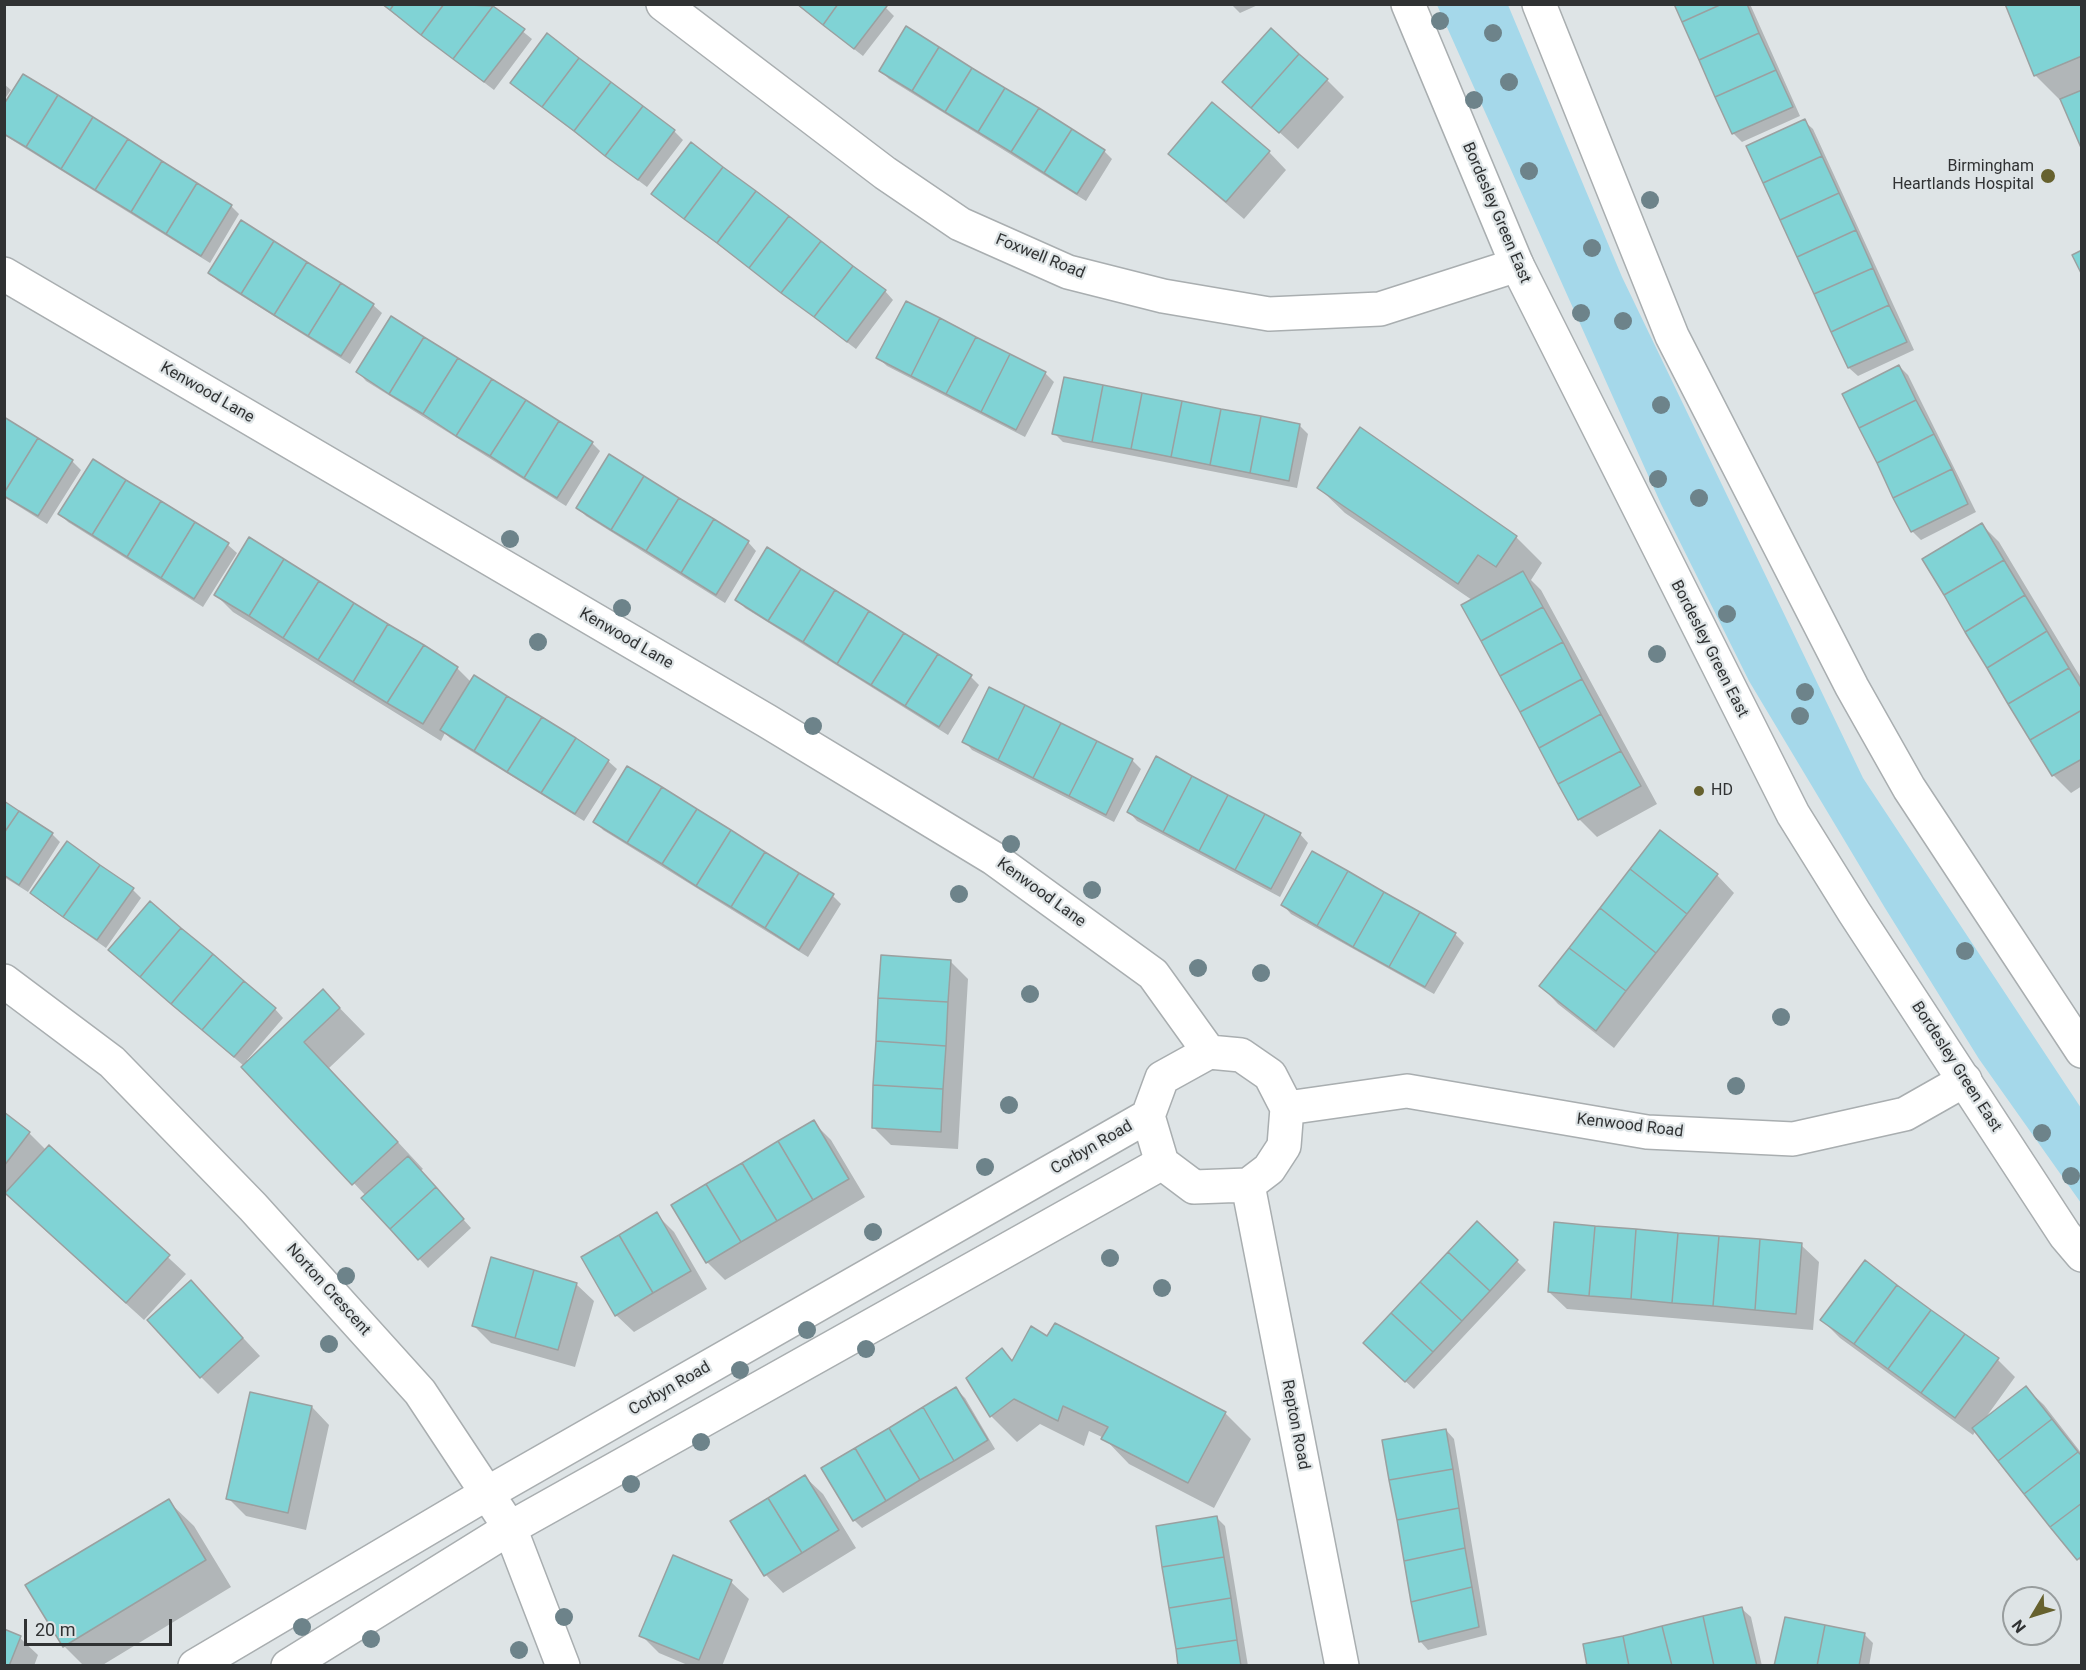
<!DOCTYPE html>
<html>
<head>
<meta charset="utf-8">
<style>
  body { margin:0 }
  #map { position:relative; width:2086px; height:1670px; overflow:hidden; background:#dee4e6; font-family:Roboto,sans-serif }
  canvas { display:block }
  .frame { position:absolute; inset:0; border:6px solid #303233; pointer-events:none }
  .north { position:absolute; left:2002px; top:1586px; width:60px; height:60px; box-sizing:border-box; background:#dee4e6; border:2px solid #989d9e; border-radius:50%; rotate:232deg; font-size:16px; font-weight:700; line-height:24px; text-align:center; color:#303233 }
  .north::after { content:''; display:block; margin:auto; width:21px; height:27px; background:#66612e; clip-path:polygon(50% 0,100% 100%,50% 72%,0 100%) }
  .scale { position:absolute; left:24px; top:1619px; width:148px; height:27px; box-sizing:border-box; border:3px solid #303233; border-top:0; padding-left:8px; font-size:18px; line-height:21px; white-space:nowrap; color:#303233; -webkit-text-stroke:4px #dee4e6; paint-order:stroke }
</style>
</head>
<body>
<div id="map">
<canvas width="2086" height="1670"></canvas>
<div class="frame"></div>
<div class="north">N</div>
<div class="scale">20 m</div>
</div>
<script>
const g = document.querySelector('canvas').getContext('2d');
g.lineJoin = 'round';
function fillPath(path, color) {
  g.fillStyle = color;
  g.fill(path, 'evenodd');
}
function toPath(rows) {
  const path = new Path2D();
  for (const r of rows) {
    path.moveTo(r[0], r[1]);
    for (let i = 2; i < r.length; i += 2) path.lineTo(r[i], r[i + 1]);
  }
  return path;
}
function strokePath(path, color, width, dash) {
  g.strokeStyle = color;
  g.lineWidth = width;
  g.lineCap = dash ? 'butt' : 'round';
  g.setLineDash(dash || []);
  g.stroke(path);
}
function write(font, color, halo, rows, align = 'center') {
  g.font = font + ' Roboto,sans-serif';
  g.lineWidth = 4.5;
  g.setLineDash([]);
  g.textBaseline = 'middle';
  g.strokeStyle = halo;
  g.fillStyle = color;
  for (const [text, x, y, turn = 0] of rows) {
    g.save();
    g.translate(x, y);
    g.rotate((+turn || 0) * Math.PI / 180);
    g.textAlign = isNaN(turn) ? turn : align;
    if (halo) g.strokeText(text, 0, 0);
    g.fillText(text, 0, 0);
    g.restore();
  }
}
const green = toPath([
  [1437,5,1508,5,1622,277,1863,778,2081,1108,2081,1203,1979,1059,1885,908,1749,681,1661,504]
]);
const shadow = toPath([
  [381,4,489,4,532,39,494,90],
  [796,4,882,4,894,16,863,56],
  [1231,4,1260,4,1240,13],
  [1676,4,1750,4,1800,116,1742,142,1733,133],
  [2082,4,2082,146,2061,101,2035,75],
  [548,35,674,131,683,140,647,187,520,91,512,83],
  [880,70,1104,151,1112,159,1086,201,889,79],
  [1327,80,1344,97,1298,149,1224,82],
  [4,84,11,90,4,100],
  [4,107,231,206,239,214,210,263,4,135],
  [1804,121,1813,129,1914,350,1858,376,1849,368,1748,146],
  [1269,152,1286,170,1244,219,1188,171,1170,154],
  [653,194,885,291,893,300,856,349,662,202],
  [210,273,373,305,382,313,350,364,218,281],
  [906,303,1045,373,1054,382,1025,437,887,366,878,358],
  [1899,366,1908,375,1976,512,1921,540,1912,531,1844,394],
  [358,372,592,443,600,451,566,506,366,381],
  [4,419,72,461,81,470,47,524,4,497],
  [1300,426,1308,434,1297,488,1063,442,1054,433],
  [1360,429,1516,537,1542,563,1531,580,1541,590,1657,804,1597,837,1579,819,1472,600,1345,513,1319,488],
  [93,461,228,545,237,553,203,607,68,522,60,514],
  [578,508,748,542,756,551,725,603,586,516],
  [1982,525,1999,542,2082,680,2082,786,2071,793,2053,775,1924,560],
  [250,539,457,668,471,682,608,761,617,769,584,821,450,738,445,733,441,741,233,612,216,595],
  [737,599,971,677,979,685,948,735,745,608],
  [990,689,1132,760,1141,769,1114,822,972,750,964,741],
  [4,803,52,834,60,842,28,892,4,877],
  [1129,812,1300,834,1308,843,1280,897,1137,821],
  [595,821,833,896,841,904,808,957,603,830],
  [67,843,133,890,141,898,106,948,40,901,32,893],
  [1717,875,1734,893,1614,1048,1558,1004,1541,986],
  [1283,905,1455,934,1464,943,1434,994,1291,914],
  [118,958,275,1009,283,1018,247,1060,249,1061,323,991,365,1034,329,1068,423,1169,420,1171,471,1228,428,1268,363,1198,366,1196,244,1066],
  [950,961,968,979,958,1149,891,1145,873,1127],
  [4,1114,29,1133,46,1150,49,1147,186,1274,144,1320,4,1193],
  [813,1122,831,1140,865,1197,725,1280,707,1262,673,1206],
  [656,1214,674,1232,707,1289,634,1332,616,1315],
  [1477,1223,1526,1270,1414,1389,1373,1352],
  [1801,1245,1819,1262,1813,1330,1567,1309,1549,1292],
  [191,1282,260,1356,218,1394,201,1377],
  [576,1284,594,1301,575,1367,491,1343,473,1325],
  [1822,1320,1998,1360,2015,1377,1984,1420,2026,1388,2044,1405,2082,1454,2082,1563,1976,1430,1973,1435,1840,1338],
  [1048,1338,1225,1413,1251,1439,1214,1508,1129,1464,1104,1438,1089,1431,1084,1446,1040,1424,1017,1442,992,1417,967,1378,1001,1350,1013,1362],
  [956,1389,965,1398,995,1449,862,1528,854,1520],
  [312,1407,329,1425,306,1530,246,1516,228,1498],
  [1446,1430,1454,1439,1487,1635,1428,1650,1420,1641],
  [805,1477,823,1494,856,1548,783,1593,766,1575,732,1521],
  [168,1501,194,1526,231,1587,101,1666,84,1666,64,1646],
  [1216,1517,1225,1526,1248,1666,1180,1666],
  [731,1582,749,1599,722,1666,690,1666,659,1653,641,1635],
  [1742,1609,1751,1617,1762,1666,1589,1666],
  [1864,1634,1873,1643,1869,1666,1775,1666],
  [20,1638,38,1655,34,1666,4,1666]
]);
const building = toPath([
  [382,4,394,4,390,10,382,4],
  [394,4,444,4,421,35,390,10,394,4],
  [444,4,493,6,453,59,421,35,444,4],
  [797,4,838,4,823,25,797,4],
  [838,4,885,4,887,6,854,49,823,25,838,4],
  [1674,4,1722,4,1682,22,1674,4],
  [1722,4,1747,4,1759,33,1699,60,1682,22,1722,4],
  [2005,4,2082,4,2082,56,2034,76,2005,4],
  [493,6,525,29,484,82,453,59,493,6],
  [906,26,939,47,912,91,879,71,906,26],
  [1271,28,1299,54,1251,108,1222,82,1271,28],
  [547,33,579,58,542,107,510,83,547,33],
  [1759,33,1776,70,1715,97,1699,60,1759,33],
  [939,47,972,68,945,112,912,91,939,47],
  [1299,54,1328,79,1279,133,1251,108,1299,54],
  [579,58,611,82,574,131,542,107,579,58],
  [972,68,1005,88,978,132,945,112,972,68],
  [1776,70,1793,107,1732,134,1715,97,1776,70],
  [23,74,58,95,26,147,4,134,4,104,23,74],
  [611,82,643,106,605,156,574,131,611,82],
  [1005,88,1039,108,1011,152,978,132,1005,88],
  [2082,90,2082,150,2060,99,2082,90],
  [58,95,93,117,61,169,26,147,58,95],
  [1212,102,1270,151,1226,202,1168,154,1212,102],
  [643,106,675,130,638,180,605,156,643,106],
  [1039,108,1072,129,1044,173,1011,152,1039,108],
  [93,117,128,139,95,190,61,169,93,117],
  [1805,119,1822,156,1763,183,1746,146,1805,119],
  [1072,129,1105,150,1077,194,1044,173,1072,129],
  [128,139,162,161,131,212,95,190,128,139],
  [691,142,723,167,684,219,651,194,691,142],
  [1822,156,1839,193,1780,220,1763,183,1822,156],
  [162,161,197,183,166,234,131,212,162,161],
  [723,167,756,191,717,243,684,219,723,167],
  [197,183,232,205,201,256,166,234,197,183],
  [756,191,789,216,749,268,717,243,756,191],
  [1839,193,1856,230,1797,257,1780,220,1839,193],
  [789,216,821,241,781,293,749,268,789,216],
  [241,220,274,241,241,294,208,273,241,220],
  [1856,230,1873,268,1814,294,1797,257,1856,230],
  [274,241,307,262,274,315,241,294,274,241],
  [821,241,853,266,814,317,781,293,821,241],
  [2082,250,2082,275,2072,255,2082,250],
  [307,262,341,283,308,336,274,315,307,262],
  [853,266,886,290,847,342,814,317,853,266],
  [1873,268,1889,305,1831,332,1814,294,1873,268],
  [341,283,374,304,341,356,308,336,341,283],
  [906,301,940,318,911,376,876,358,906,301],
  [1889,305,1907,342,1848,368,1831,332,1889,305],
  [391,316,424,337,389,394,356,372,391,316],
  [940,318,976,337,946,394,911,376,940,318],
  [424,337,458,358,423,414,389,394,424,337],
  [976,337,1010,354,981,412,946,394,976,337],
  [1010,354,1046,372,1016,430,981,412,1010,354],
  [458,358,492,379,456,436,423,414,458,358],
  [1899,365,1916,400,1859,428,1842,394,1899,365],
  [1064,377,1103,385,1092,442,1052,434,1064,377],
  [492,379,526,400,490,456,456,436,492,379],
  [1103,385,1142,393,1131,449,1092,442,1103,385],
  [1142,393,1182,401,1171,457,1131,449,1142,393],
  [526,400,559,421,524,478,490,456,526,400],
  [1916,400,1934,434,1877,463,1859,428,1916,400],
  [1182,401,1221,409,1210,465,1171,457,1182,401],
  [1221,409,1261,416,1250,473,1210,465,1221,409],
  [1261,416,1300,424,1289,481,1250,473,1261,416],
  [4,417,38,438,4,493,4,417],
  [559,421,593,442,557,498,524,478,559,421],
  [1360,427,1517,536,1496,567,1478,555,1458,584,1317,488,1360,427],
  [1934,434,1952,469,1893,498,1877,463,1934,434],
  [38,438,73,460,38,516,4,496,4,493,38,438],
  [609,454,644,476,611,530,576,508,609,454],
  [93,459,126,480,92,535,58,514,93,459],
  [1952,469,1968,504,1911,532,1893,498,1952,469],
  [644,476,679,498,646,551,611,530,644,476],
  [126,480,161,501,127,557,92,535,126,480],
  [679,498,714,519,681,573,646,551,679,498],
  [161,501,195,522,161,578,127,557,161,501],
  [714,519,749,541,716,595,681,573,714,519],
  [195,522,229,543,194,599,161,578,195,522],
  [1982,523,2004,560,1944,595,1922,559,1982,523],
  [249,537,284,559,249,616,214,595,249,537],
  [767,547,801,569,768,621,735,600,767,547],
  [284,559,319,581,283,638,249,616,284,559],
  [2004,560,2025,595,1965,632,1944,595,2004,560],
  [801,569,835,590,803,642,768,621,801,569],
  [1523,571,1543,607,1481,641,1461,605,1523,571],
  [319,581,354,603,318,660,283,638,319,581],
  [835,590,869,611,837,664,803,642,835,590],
  [2025,595,2047,631,1987,668,1965,632,2025,595],
  [354,603,388,624,353,682,318,660,354,603],
  [1543,607,1563,642,1500,676,1481,641,1543,607],
  [869,611,904,633,871,685,837,664,869,611],
  [388,624,424,645,387,703,353,682,388,624],
  [2047,631,2069,668,2008,704,1987,668,2047,631],
  [904,633,938,654,905,706,871,685,904,633],
  [1563,642,1582,679,1520,712,1500,676,1563,642],
  [424,645,458,667,423,724,387,703,424,645],
  [938,654,972,675,939,727,905,706,938,654],
  [2069,668,2082,689,2082,710,2030,740,2008,704,2069,668],
  [474,675,507,696,474,751,440,730,474,675],
  [1582,679,1601,714,1539,748,1520,712,1582,679],
  [989,687,1025,705,998,760,962,742,989,687],
  [507,696,542,717,507,772,474,751,507,696],
  [1025,705,1061,723,1033,778,998,760,1025,705],
  [2082,710,2082,759,2052,776,2030,740,2082,710],
  [1601,714,1621,751,1558,784,1539,748,1601,714],
  [542,717,576,738,541,793,507,772,542,717],
  [1061,723,1097,741,1069,796,1033,778,1061,723],
  [576,738,609,760,575,814,541,793,576,738],
  [1097,741,1133,759,1106,815,1069,796,1097,741],
  [1621,751,1641,786,1578,820,1558,784,1621,751],
  [1156,756,1192,776,1163,832,1127,812,1156,756],
  [627,766,662,787,627,843,593,822,627,766],
  [1192,776,1228,795,1199,851,1163,832,1192,776],
  [662,787,697,809,662,864,627,843,662,787],
  [1228,795,1265,814,1235,870,1199,851,1228,795],
  [4,801,19,811,4,833,4,801],
  [697,809,731,830,696,886,662,864,697,809],
  [19,811,53,833,19,885,4,875,4,833,19,811],
  [1265,814,1301,833,1271,889,1235,870,1265,814],
  [731,830,765,852,731,907,696,886,731,830],
  [1660,830,1718,874,1687,914,1630,869,1660,830],
  [67,841,100,865,63,917,30,893,67,841],
  [1312,851,1348,871,1317,926,1281,905,1312,851],
  [765,852,799,873,765,928,731,907,765,852],
  [100,865,134,888,97,940,63,917,100,865],
  [1630,869,1687,914,1656,953,1600,908,1630,869],
  [1348,871,1384,892,1353,947,1317,926,1348,871],
  [799,873,834,894,799,950,765,928,799,873],
  [1384,892,1420,912,1389,967,1353,947,1384,892],
  [150,901,181,928,140,977,108,950,150,901],
  [1600,908,1656,953,1626,991,1569,948,1600,908],
  [1420,912,1456,933,1425,987,1389,967,1420,912],
  [181,928,213,954,171,1004,140,977,181,928],
  [1569,948,1626,991,1596,1031,1539,986,1569,948],
  [213,954,244,981,202,1030,171,1004,213,954],
  [881,955,951,960,948,1002,878,998,881,955],
  [244,981,276,1008,234,1057,202,1030,244,981],
  [323,989,340,1008,304,1042,398,1142,352,1185,241,1067,323,989],
  [878,998,948,1002,946,1046,876,1041,878,998],
  [876,1041,946,1046,943,1089,873,1085,876,1041],
  [873,1085,943,1089,941,1132,872,1128,873,1085],
  [4,1112,30,1132,4,1166,4,1112],
  [814,1120,849,1179,813,1200,778,1141,814,1120],
  [778,1141,813,1200,777,1221,742,1163,778,1141],
  [49,1145,170,1255,126,1303,5,1193,49,1145],
  [408,1156,436,1187,390,1229,361,1198,408,1156],
  [742,1163,777,1221,741,1242,706,1184,742,1163],
  [706,1184,741,1242,706,1263,671,1205,706,1184],
  [436,1187,464,1219,418,1260,390,1229,436,1187],
  [657,1212,691,1271,653,1293,619,1235,657,1212],
  [1477,1221,1518,1260,1490,1291,1448,1252,1477,1221],
  [1554,1222,1595,1226,1589,1296,1548,1292,1554,1222],
  [1595,1226,1636,1229,1631,1299,1589,1296,1595,1226],
  [1636,1229,1678,1233,1672,1303,1631,1299,1636,1229],
  [1678,1233,1719,1236,1713,1306,1672,1303,1678,1233],
  [619,1235,653,1293,615,1316,581,1257,619,1235],
  [1719,1236,1760,1239,1755,1310,1713,1306,1719,1236],
  [1760,1239,1802,1243,1796,1314,1755,1310,1760,1239],
  [1448,1252,1490,1291,1462,1321,1420,1282,1448,1252],
  [491,1257,534,1270,515,1338,472,1326,491,1257],
  [1865,1260,1897,1285,1854,1344,1820,1320,1865,1260],
  [534,1270,577,1283,558,1350,515,1338,534,1270],
  [191,1280,243,1338,200,1378,147,1320,191,1280],
  [1420,1282,1462,1321,1433,1352,1391,1313,1420,1282],
  [1897,1285,1931,1310,1888,1369,1854,1344,1897,1285],
  [1931,1310,1965,1334,1921,1393,1888,1369,1931,1310],
  [1391,1313,1433,1352,1405,1382,1363,1343,1391,1313],
  [1055,1323,1226,1412,1188,1483,1101,1439,1108,1427,1063,1406,1058,1421,1014,1399,990,1417,966,1378,1002,1348,1012,1361,1031,1326,1047,1336,1055,1323],
  [1965,1334,1999,1358,1955,1418,1921,1393,1965,1334],
  [2026,1386,2052,1419,1998,1461,1972,1428,2026,1386],
  [956,1387,988,1440,954,1461,923,1407,956,1387],
  [250,1392,312,1406,288,1513,226,1499,250,1392],
  [923,1407,954,1461,920,1480,889,1428,923,1407],
  [2052,1419,2078,1452,2024,1494,1998,1461,2052,1419],
  [889,1428,920,1480,886,1501,855,1448,889,1428],
  [1446,1429,1453,1469,1389,1480,1382,1440,1446,1429],
  [855,1448,886,1501,853,1521,821,1468,855,1448],
  [2078,1452,2082,1456,2082,1503,2050,1527,2024,1494,2078,1452],
  [1453,1469,1459,1508,1397,1520,1389,1480,1453,1469],
  [805,1475,839,1530,802,1553,768,1498,805,1475],
  [768,1498,802,1553,764,1576,730,1521,768,1498],
  [169,1499,206,1560,63,1647,25,1585,169,1499],
  [2082,1503,2082,1556,2077,1560,2050,1527,2082,1503],
  [1459,1508,1465,1548,1404,1561,1397,1520,1459,1508],
  [1217,1516,1224,1557,1162,1567,1156,1526,1217,1516],
  [1465,1548,1472,1587,1411,1602,1404,1561,1465,1548],
  [673,1555,732,1580,699,1660,639,1636,673,1555],
  [1224,1557,1231,1598,1169,1608,1162,1567,1224,1557],
  [1472,1587,1479,1627,1419,1642,1411,1602,1472,1587],
  [1231,1598,1237,1640,1176,1649,1169,1608,1231,1598],
  [1742,1607,1757,1666,1714,1666,1703,1616,1742,1607],
  [1703,1616,1714,1666,1672,1666,1662,1626,1703,1616],
  [1785,1617,1825,1625,1817,1666,1774,1666,1785,1617],
  [1825,1625,1865,1633,1859,1666,1817,1666,1825,1625],
  [1662,1626,1672,1666,1629,1666,1623,1636,1662,1626],
  [4,1629,21,1636,9,1666,4,1666,4,1629],
  [1623,1636,1629,1666,1587,1666,1583,1644,1623,1636],
  [1237,1640,1241,1666,1178,1666,1176,1649,1237,1640]
]);
const street = toPath([
  [663,4,885,173,960,224,1068,272,1163,296,1269,314,1380,309,1517,265],
  [4,274,767,721,993,858,1153,974,1209,1052],
  [4,981,112,1062,253,1207,420,1392,510,1528,563,1666],
  [1209,1052,1241,1055,1270,1075,1287,1108,1284,1146,1269,1169,1248,1185,1194,1187,1162,1163,1148,1116,1162,1078,1209,1052],
  [1287,1108,1407,1091,1647,1132,1793,1139,1905,1114,1965,1080],
  [1248,1185,1342,1666],
  [195,1666,486,1494,1148,1116],
  [288,1666,510,1528,1162,1163]
]);
const secondary = toPath([
  [1408,4,1517,265,1793,814,1854,912,2065,1235,2082,1255],
  [1539,4,1672,336,1852,687,1909,788,2082,1051]
]);
const trees = [
  [1440,21],
  [1493,33],
  [1509,82],
  [1474,100],
  [1529,171],
  [1650,200],
  [1592,248],
  [1581,313],
  [1623,321],
  [1661,405],
  [1658,479],
  [1699,498],
  [510,539],
  [622,608],
  [1727,614],
  [538,642],
  [1657,654],
  [1805,692],
  [1800,716],
  [813,726],
  [1011,844],
  [1092,890],
  [959,894],
  [1965,951],
  [1198,968],
  [1261,973],
  [1030,994],
  [1781,1017],
  [1736,1086],
  [1009,1105],
  [2042,1133],
  [985,1167],
  [2071,1176],
  [873,1232],
  [1110,1258],
  [346,1276],
  [1162,1288],
  [807,1330],
  [329,1344],
  [866,1349],
  [740,1370],
  [701,1442],
  [631,1484],
  [564,1617],
  [302,1627],
  [371,1639],
  [519,1650]
];
const markers = [
  [2048,176,8,"#66612e"],
  [1699,791,6,"#66612e"]
];
const poiNames = [
  ["Birmingham",2034,167],
  ["Heartlands Hospital",2034,185],
  ["HD",1711,791,"left"]
];
const streetNames = [
  ["Bordesley Green East",1496,213,67],
  ["Foxwell Road",1040,257,22],
  ["Kenwood Lane",207,393,30],
  ["Kenwood Lane",626,639,30],
  ["Bordesley Green East",1709,649,63],
  ["Kenwood Lane",1041,893,36],
  ["Bordesley Green East",1956,1067,57],
  ["Kenwood Road",1630,1126,7],
  ["Corbyn Road",1092,1148,-30],
  ["Norton Crescent",328,1290,48],
  ["Corbyn Road",670,1389,-30],
  ["Repton Road",1295,1425,79]
];
fillPath(green, '#a5d8ea');
fillPath(shadow, '#0003');
fillPath(building, '#80d3d5');
strokePath(building, '#9aa0a0', 1.5);
strokePath(street, '#a9aeb0', 36);
strokePath(secondary, '#a9aeb0', 36);
strokePath(street, '#fff', 33);
strokePath(secondary, '#fff', 33);
g.fillStyle = '#6d838a';
for (const [x, y] of trees) {
  g.beginPath();
  g.arc(x, y, 9, 0, 2 * Math.PI);
  g.fill();
}
for (const [x, y, r, color] of markers) {
  const dot = new Path2D();
  dot.arc(x, y, r, 0, 2 * Math.PI);
  g.fillStyle = color;
  g.fill(dot);
  strokePath(dot, '#dee4e6', 2);
}
write('16px', '#303233', '#dee4e6', poiNames, 'right');
write('16px', '#303233', '#dee4e6', streetNames);
</script>
</body>
</html>
